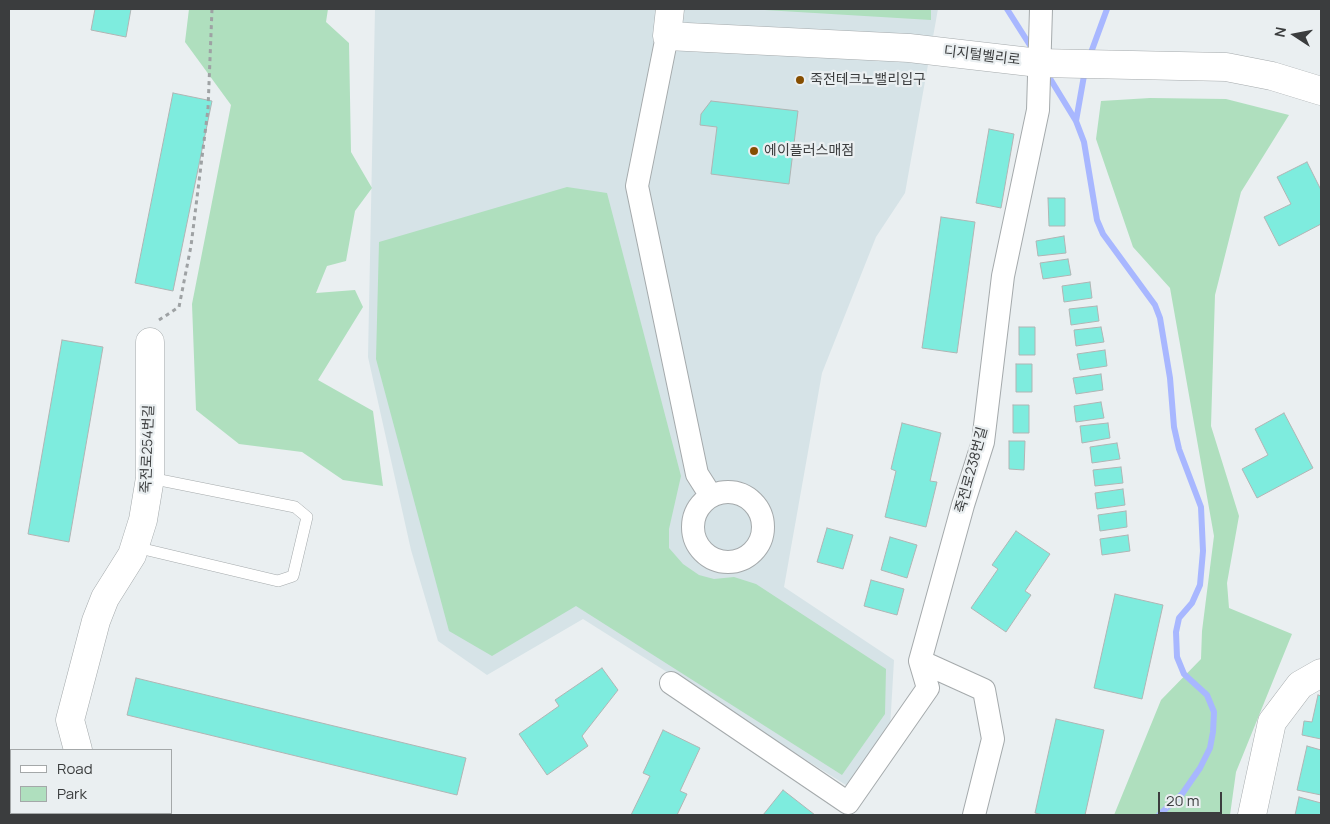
<!DOCTYPE html>
<html>
<head>
<meta charset="utf-8">
<style>
  body { margin:0 }
  #map { position:relative; width:1330px; height:824px; overflow:hidden; background:#eaeff1; font-family:Manrope,sans-serif }
  canvas { display:block }
  .frame { position:absolute; inset:0; border:10px solid #3b3d3e; pointer-events:none }
  .legend { position:absolute; left:10px; top:749px; width:162px; height:65px; box-sizing:border-box; background:#eaeff1; border:1px solid #a4a8a9; margin:0; padding:6px 9px; list-style:none; font-size:15px; color:#3b3d3e }
  .legend li { display:flex; align-items:center; gap:10px; height:25px }
  .legend b { width:25px; border:1px solid #a4a8a9 }
  .north { position:absolute; left:1270px; top:10px; width:50px; height:50px; -webkit-text-stroke:4px #eaeff1; paint-order:stroke; rotate:281deg; font-size:14px; font-weight:700; line-height:20px; text-align:center; color:#3b3d3e }
  .north::after { content:''; display:block; margin:auto; width:18px; height:22px; background:#3b3d3e; clip-path:polygon(50% 0,100% 100%,50% 72%,0 100%) }
  .scale { position:absolute; left:1158px; top:792px; width:64px; height:22px; box-sizing:border-box; border:2px solid #3b3d3e; border-top:0; padding-left:6px; font-size:15px; line-height:18px; white-space:nowrap; color:#3b3d3e; -webkit-text-stroke:4px #eaeff1; paint-order:stroke }
</style>
</head>
<body>
<div id="map">
<canvas width="1330" height="824"></canvas>
<div class="frame"></div>
<ul class="legend">
<li><b style="height:6px;background:#fff"></b>Road</li>
<li><b style="height:14px;background:#afdfbe"></b>Park</li>
</ul>
<div class="north">N</div>
<div class="scale">20 m</div>
</div>
<script>
const g = document.querySelector('canvas').getContext('2d');
g.lineJoin = 'round';
function fillPath(path, color) {
  g.fillStyle = color;
  g.fill(path, 'evenodd');
}
function toPath(rows) {
  const path = new Path2D();
  for (const r of rows) {
    if (r.length === 3) {
      path.moveTo(r[0] + r[2], r[1]);
      path.arc(r[0], r[1], r[2], 0, 2 * Math.PI);
      continue;
    }
    path.moveTo(r[0], r[1]);
    for (let i = 2; i < r.length; i += 2) path.lineTo(r[i], r[i + 1]);
  }
  return path;
}
function strokePath(path, color, width, dash) {
  g.strokeStyle = color;
  g.lineWidth = width;
  g.lineCap = dash ? 'butt' : 'round';
  g.setLineDash(dash || []);
  g.stroke(path);
}
function write(font, color, halo, rows, align = 'center') {
  g.font = font + ' Manrope,"Noto Sans KR",sans-serif';
  g.lineWidth = 4.5;
  g.setLineDash([]);
  g.textBaseline = 'middle';
  g.strokeStyle = halo;
  g.fillStyle = color;
  for (const [text, x, y, turn = 0] of rows) {
    g.save();
    g.translate(x, y);
    g.rotate((+turn || 0) * Math.PI / 180);
    g.textAlign = isNaN(turn) ? turn : align;
    if (halo) g.strokeText(text, 0, 0);
    g.fillText(text, 0, 0);
    g.restore();
  }
}
const built = toPath([
  [375,9,938,9,905,193,876,237,822,373,784,587,894,660,890,729,849,787,583,619,487,675,438,641,411,550,368,357]
]);
const green = toPath([
  [189,9,328,9,326,22,349,43,351,152,372,188,355,211,346,261,327,266,316,293,355,290,363,307,318,380,373,411,383,486,343,480,302,452,239,444,196,410,192,304,231,105,185,42],
  [748,9,931,9,931,20],
  [1150,98,1226,99,1289,115,1241,192,1215,295,1211,426,1239,516,1227,583,1229,608,1292,634,1236,772,1230,815,1114,815,1161,700,1201,659,1202,631,1214,536,1170,288,1133,247,1096,139,1101,101],
  [567,187,607,193,681,476,669,529,669,548,683,564,699,575,714,579,734,577,756,584,886,669,885,714,842,775,576,606,492,656,449,631,376,359,379,242]
]);
const stream = toPath([
  [1007,9,1033,50],
  [1089,58,1107,9],
  [1046,72,1076,121,1084,142,1097,220,1103,234,1155,305,1160,318,1170,378,1174,427,1179,449,1201,507,1203,551,1200,585,1192,603,1179,618,1176,632,1177,657,1184,674,1207,695,1214,712,1213,732,1210,748,1200,768,1182,794,1159,815],
  [1076,121,1085,70]
]);
const building = toPath([
  [95,9,131,9,126,37,91,30,95,9],
  [173,93,212,101,173,291,135,283,173,93],
  [711,101,798,111,789,184,711,174,717,127,700,125,701,114,711,101],
  [989,129,1014,134,1001,208,976,203,989,129],
  [1307,162,1321,190,1321,224,1279,246,1264,217,1291,204,1277,177,1307,162],
  [1048,198,1065,198,1065,226,1049,226,1048,198],
  [941,217,975,222,957,353,922,348,941,217],
  [1064,236,1066,253,1038,256,1036,241,1064,236],
  [1068,259,1071,275,1043,279,1040,263,1068,259],
  [1090,282,1092,298,1064,302,1062,286,1090,282],
  [1097,306,1099,321,1071,325,1069,309,1097,306],
  [1019,327,1035,327,1035,355,1019,355,1019,327],
  [1101,327,1104,342,1076,346,1074,330,1101,327],
  [62,340,103,347,69,542,28,534,62,340],
  [1105,350,1107,366,1080,370,1077,354,1105,350],
  [1016,364,1032,364,1032,392,1016,392,1016,364],
  [1101,374,1103,390,1076,394,1073,378,1101,374],
  [1101,402,1104,418,1076,422,1074,406,1101,402],
  [1013,405,1029,405,1029,433,1013,433,1013,405],
  [1284,413,1313,468,1257,498,1242,469,1268,455,1255,429,1284,413],
  [902,423,941,433,930,481,937,482,926,527,885,517,896,471,891,469,902,423],
  [1108,423,1110,438,1082,443,1080,426,1108,423],
  [1009,441,1025,441,1024,470,1009,469,1009,441],
  [1117,443,1120,459,1092,463,1090,447,1117,443],
  [1121,467,1123,483,1095,486,1093,470,1121,467],
  [1123,489,1125,505,1097,509,1095,493,1123,489],
  [1126,511,1127,527,1100,531,1098,515,1126,511],
  [827,528,853,535,843,569,817,562,827,528],
  [1016,531,1050,554,1025,591,1031,595,1006,632,971,608,998,569,992,565,1016,531],
  [1128,535,1130,551,1102,555,1100,539,1128,535],
  [890,537,917,545,907,578,881,570,890,537],
  [871,580,904,589,897,615,864,606,871,580],
  [1115,594,1163,605,1142,699,1094,688,1115,594],
  [602,668,618,690,582,736,588,746,547,775,519,734,559,706,555,700,602,668],
  [136,678,466,758,457,795,127,715,136,678],
  [1318,695,1321,696,1321,739,1302,735,1304,721,1312,722,1318,695],
  [1056,719,1104,730,1085,815,1043,815,1035,813,1056,719],
  [663,730,700,748,680,791,687,794,677,815,631,815,650,776,643,773,663,730],
  [1307,746,1321,750,1321,795,1297,790,1307,746],
  [783,790,815,815,763,815,783,790],
  [1299,797,1321,803,1321,815,1295,815,1299,797]
]);
const path = toPath([
  [159,320,179,307,191,246,208,109,212,9]
]);
const lane = toPath([
  [135,547,278,581,293,576,307,517,295,507,150,478]
]);
const street = toPath([
  [667,36,637,186,697,474,711,496],
  [728,527,35],
  [671,683,848,803,928,688,920,661],
  [974,815,993,739,984,690,920,661,963,505,983,442,1003,276,1038,110,1041,9]
]);
const secondary = toPath([
  [670,9,667,36,909,48,1039,63,1226,67,1272,76,1321,91],
  [78,750,70,720,96,621,105,598,132,555,143,520,150,478,150,342],
  [102,813,104,815],
  [1252,815,1272,722,1300,685,1321,673]
]);
const markers = [
  [800,80,5,"#864e00"],
  [754,151,5,"#864e00"]
];
const streetNames = [
  ["디지털벨리로",982,56,7],
  ["죽전로254번길",148,449,-88],
  ["죽전로238번길",972,470,-75]
];
const poiNames = [
  ["죽전테크노밸리입구",810,80],
  ["에이플러스매점",764,151]
];
fillPath(built, '#d6e3e7');
fillPath(green, '#afdfbe');
strokePath(stream, '#a8b7ff', 6);
fillPath(building, '#7eecde');
strokePath(building, '#b0b5b4', 1);
strokePath(lane, '#a5aaac', 12);
strokePath(street, '#a5aaac', 24);
strokePath(secondary, '#a5aaac', 29);
strokePath(path, '#9ea2a4', 3, [4, 4]);
strokePath(lane, '#fff', 11);
strokePath(street, '#fff', 22);
strokePath(secondary, '#fff', 28);
for (const [x, y, r, color] of markers) {
  const dot = new Path2D();
  dot.arc(x, y, r, 0, 2 * Math.PI);
  g.fillStyle = color;
  g.fill(dot);
  strokePath(dot, '#eaeff1', 2);
}
write('14px', '#3b3d3e', '#eaeff1', streetNames);
write('14px', '#3b3d3e', '#eaeff1', poiNames, 'left');
</script>
</body>
</html>
